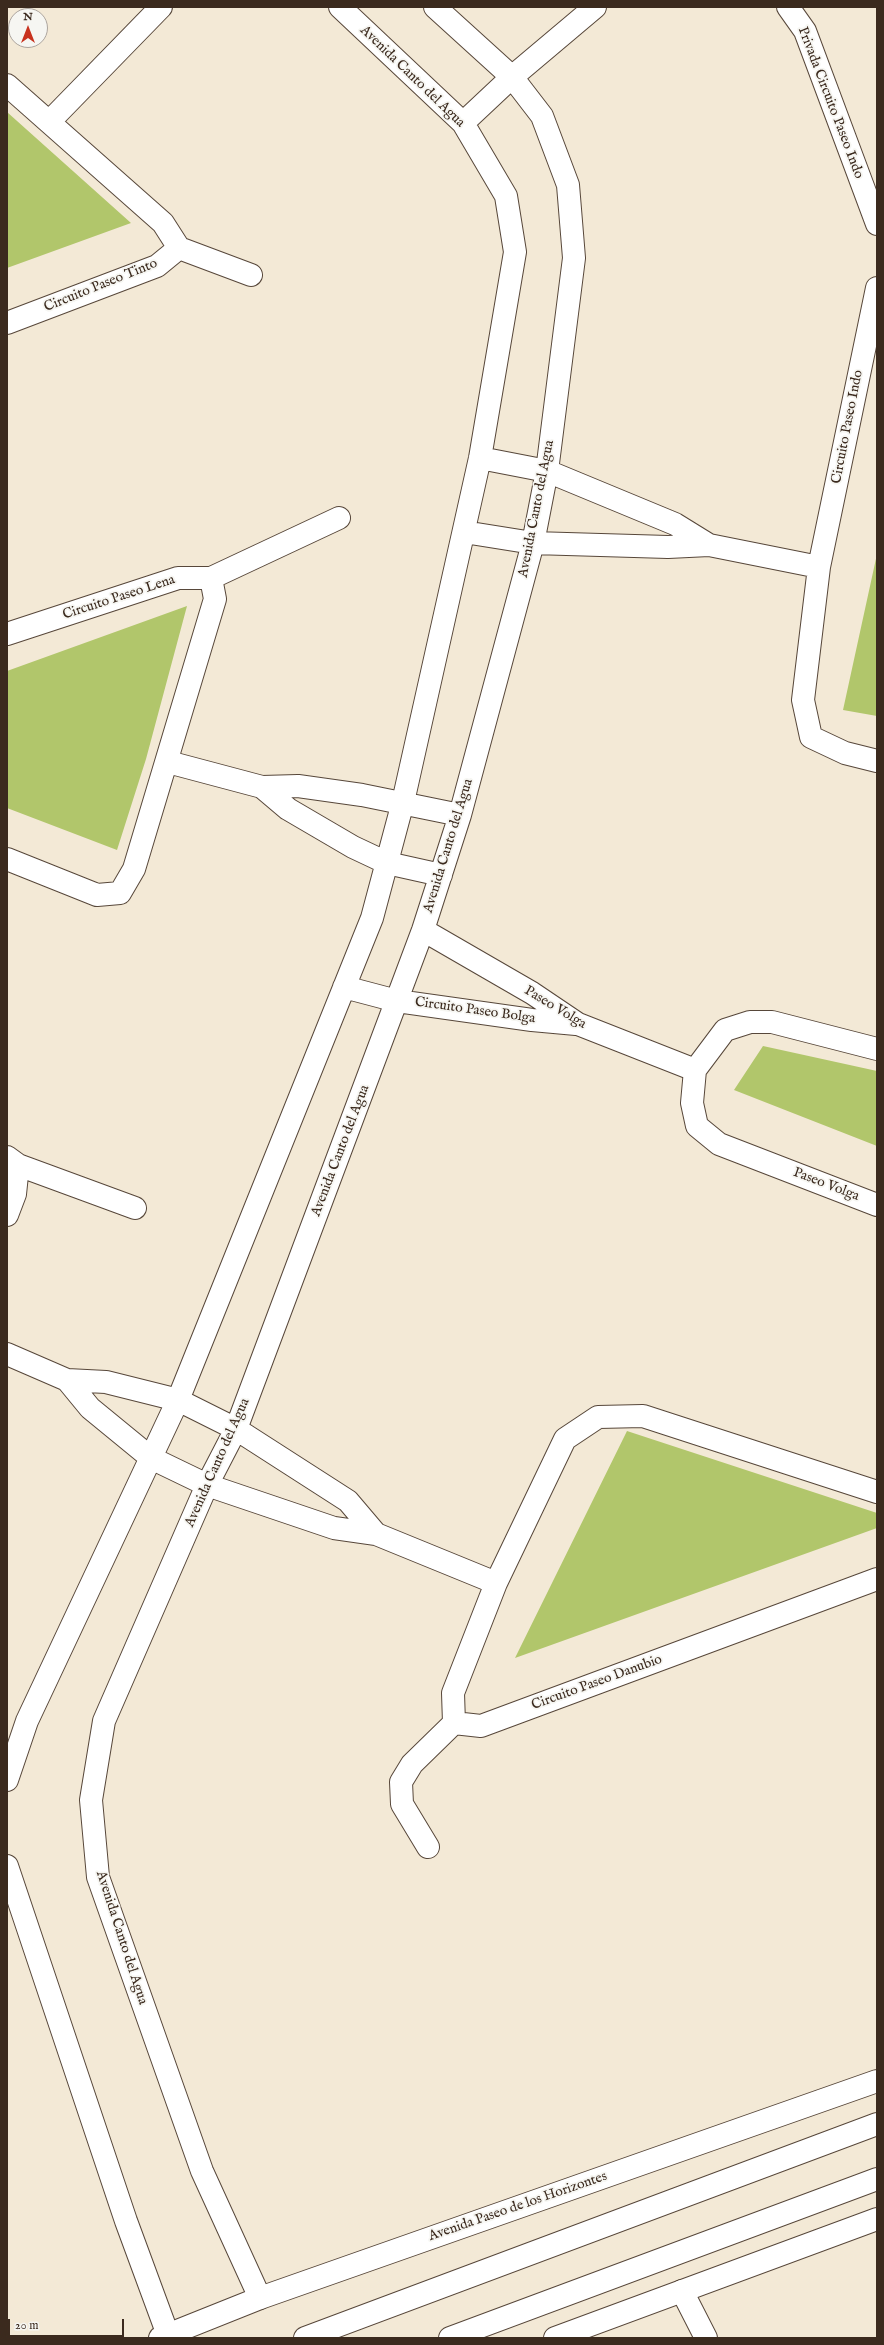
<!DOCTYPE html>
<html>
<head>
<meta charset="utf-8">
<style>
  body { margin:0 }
  #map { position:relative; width:884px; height:2345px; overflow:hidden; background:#f3e9d6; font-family:"IM FELL English",serif }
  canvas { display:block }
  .frame { position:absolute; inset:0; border:8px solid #3b2a1e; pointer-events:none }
  .north { position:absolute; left:8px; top:8px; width:40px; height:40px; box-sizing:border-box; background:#f6f6f2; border:1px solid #aba49d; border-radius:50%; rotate:0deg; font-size:11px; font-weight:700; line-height:16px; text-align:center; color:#3b2a1e }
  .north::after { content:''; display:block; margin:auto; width:14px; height:18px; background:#c8321e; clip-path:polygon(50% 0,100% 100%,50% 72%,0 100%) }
  .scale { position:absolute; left:8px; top:2319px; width:116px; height:18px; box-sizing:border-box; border:2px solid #3b2a1e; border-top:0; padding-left:5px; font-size:12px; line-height:14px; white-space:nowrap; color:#3b2a1e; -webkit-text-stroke:3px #f6f6f2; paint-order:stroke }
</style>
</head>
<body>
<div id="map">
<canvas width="884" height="2345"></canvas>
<div class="frame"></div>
<div class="north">N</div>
<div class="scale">20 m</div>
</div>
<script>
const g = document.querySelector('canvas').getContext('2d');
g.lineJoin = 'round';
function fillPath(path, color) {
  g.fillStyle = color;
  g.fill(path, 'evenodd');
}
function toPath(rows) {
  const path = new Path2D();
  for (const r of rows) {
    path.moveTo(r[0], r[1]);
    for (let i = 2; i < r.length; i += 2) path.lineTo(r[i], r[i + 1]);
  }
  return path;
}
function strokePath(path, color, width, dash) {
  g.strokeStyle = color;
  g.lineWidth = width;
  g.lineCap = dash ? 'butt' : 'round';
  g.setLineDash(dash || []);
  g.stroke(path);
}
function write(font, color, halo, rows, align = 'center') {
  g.font = font + ' "IM FELL English",serif';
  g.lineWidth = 3.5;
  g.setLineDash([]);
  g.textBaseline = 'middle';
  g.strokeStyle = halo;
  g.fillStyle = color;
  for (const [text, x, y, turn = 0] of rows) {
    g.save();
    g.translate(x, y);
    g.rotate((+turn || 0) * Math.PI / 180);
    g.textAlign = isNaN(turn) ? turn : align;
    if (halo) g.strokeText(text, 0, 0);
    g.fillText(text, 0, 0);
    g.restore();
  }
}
const green = toPath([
  [7,112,131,223,7,268],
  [877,554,877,716,843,710],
  [187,606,146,759,117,850,7,808,7,671],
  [763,1046,877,1071,877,1146,734,1090],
  [627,1431,877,1513,877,1528,515,1658]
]);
const street = toPath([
  [788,7,805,31,877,224],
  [7,85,163,223,179,248],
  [49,122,161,7],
  [463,123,512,77,595,7],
  [179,248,251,275],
  [877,288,819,567,803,700,811,737,845,753,877,761],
  [7,323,157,266,179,248],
  [480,458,547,471,675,524,709,545],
  [464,532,533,543,668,547,709,545,819,567],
  [7,634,178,578,211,578,339,518],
  [168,762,262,787,298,786,362,795,460,815],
  [262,787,288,809,353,847,387,863,441,875],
  [7,859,97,895,120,893,134,869,215,599,211,578],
  [423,930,532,993,578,1024,695,1070],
  [344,987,397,1001,532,1020,576,1024],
  [877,1049,772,1022,750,1022,725,1030,695,1070,692,1103,697,1126,719,1144,877,1205],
  [7,1157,18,1165,135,1208],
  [7,1215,15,1194,18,1165],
  [7,1354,67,1380,106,1382,178,1400,236,1429,348,1501,376,1534],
  [67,1380,90,1408,151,1458,207,1485,334,1528,376,1534,496,1583],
  [454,1723,453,1693,496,1583,565,1439,598,1417,643,1416,877,1492],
  [454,1723,481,1726,877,1579],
  [7,1780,27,1721,178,1400,372,918,403,802,480,458,515,252,506,196,463,123,340,7],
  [428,1847,402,1804,401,1782,412,1764,454,1723],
  [7,1866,126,2221,168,2335],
  [682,2291,706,2338],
  [260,2298,202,2171,98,1877,91,1800,104,1721,207,1485,236,1429,423,930,460,815,533,543,547,471,574,258,568,185,542,116,512,77,435,7]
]);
const secondary = toPath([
  [160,2338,260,2298,877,2081],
  [555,2338,877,2219]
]);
const primary = toPath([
  [305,2338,877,2124],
  [450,2338,877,2179]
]);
const streetNames = [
  ["Avenida Canto del Agua",412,77,44],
  ["Privada Circuito Paseo Indo",830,103,69],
  ["Circuito Paseo Tinto",101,286,-22],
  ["Circuito Paseo Indo",848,427,-79],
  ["Avenida Canto del Agua",537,509,-79],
  ["Circuito Paseo Lena",119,598,-18],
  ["Avenida Canto del Agua",449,846,-73],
  ["Paseo Volga",555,1008,31],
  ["Circuito Paseo Bolga",475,1011,8],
  ["Avenida Canto del Agua",341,1151,-69],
  ["Paseo Volga",826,1185,21],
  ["Avenida Canto del Agua",218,1463,-66],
  ["Circuito Paseo Danubio",597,1683,-20],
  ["Avenida Canto del Agua",121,1938,72],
  ["Avenida Paseo de los Horizontes",518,2207,-19]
];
fillPath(green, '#b1c66b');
strokePath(street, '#57473a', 24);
strokePath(secondary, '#57473a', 24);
strokePath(primary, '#57473a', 24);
strokePath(street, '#fff', 22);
strokePath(secondary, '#fff', 22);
strokePath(primary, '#fff', 22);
write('14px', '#3b2a1e', '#f6f6f2', streetNames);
</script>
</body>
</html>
